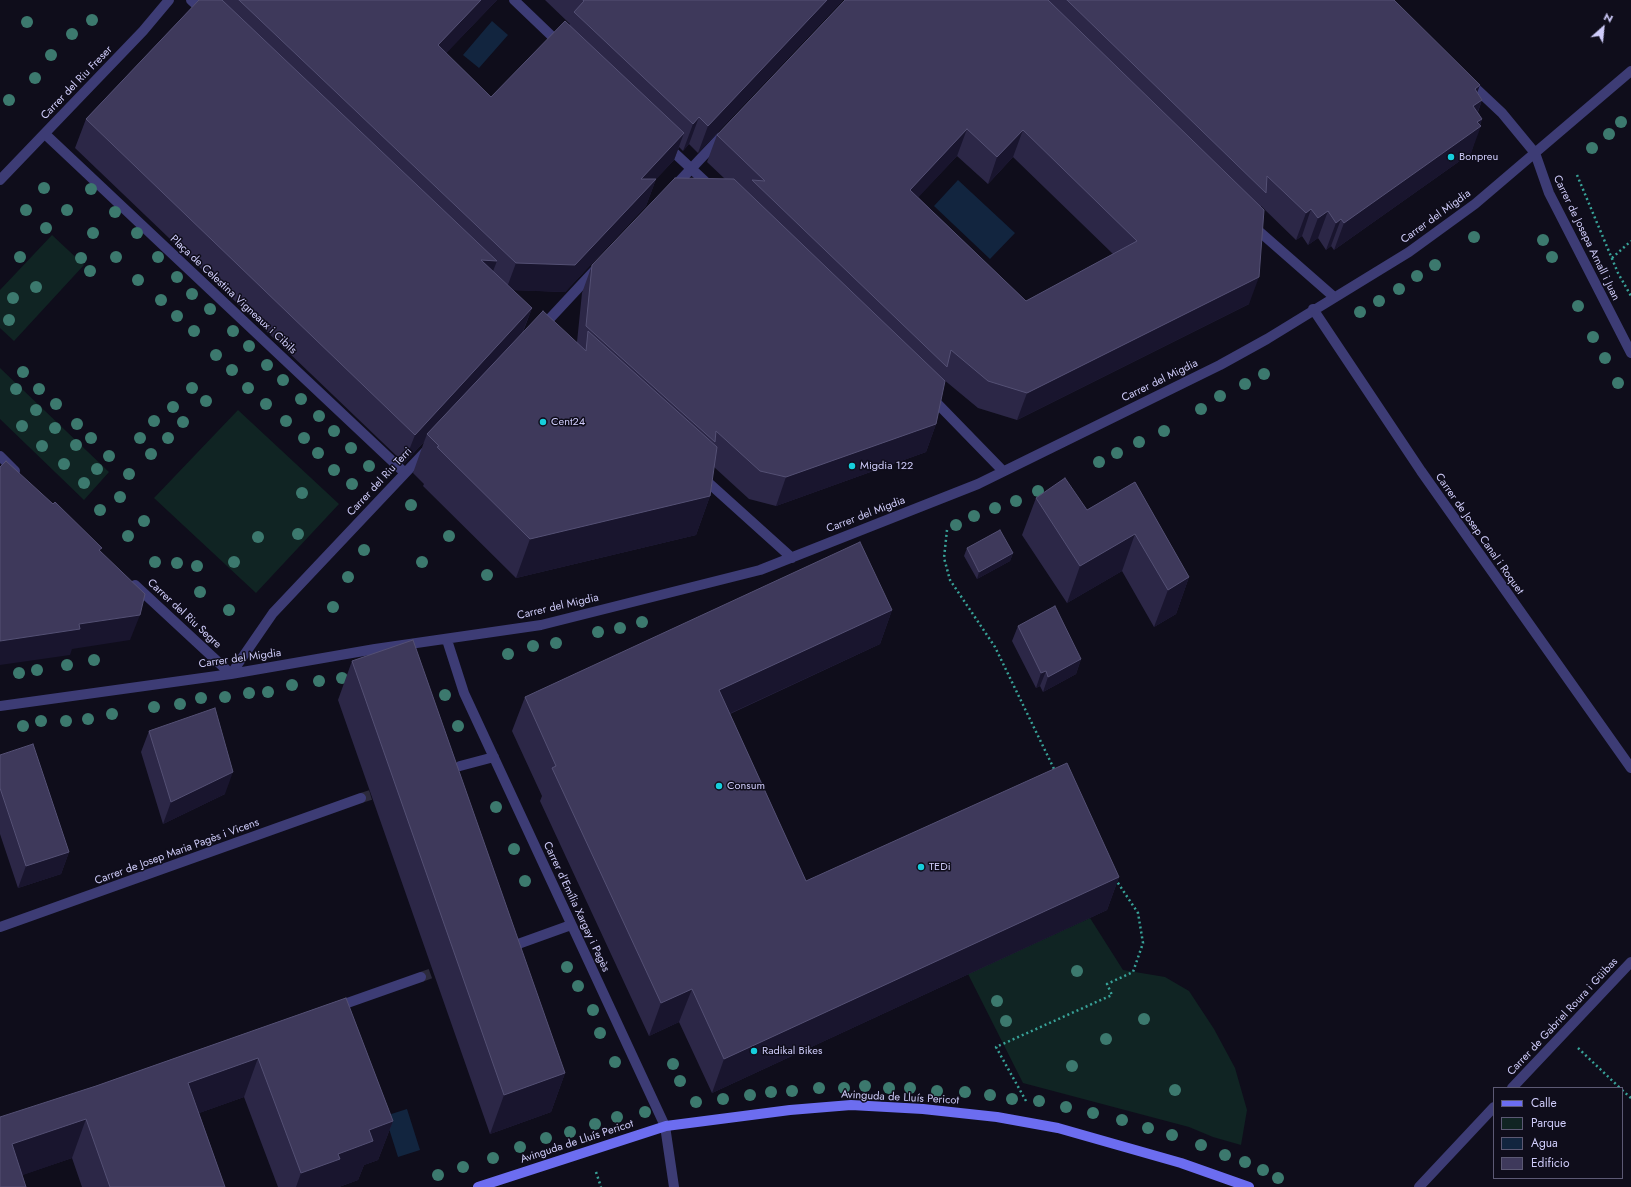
<!DOCTYPE html>
<html>
<head>
<meta charset="utf-8">
<style>
  body { margin:0 }
  #map { position:relative; width:1631px; height:1187px; overflow:hidden; background:#0f0d1b; font-family:Jost,sans-serif }
  canvas { display:block }
  .legend { position:absolute; left:1493px; top:1087px; width:130px; height:92px; box-sizing:border-box; background:#0f0d1b; border:1px solid #5c5974; margin:0; padding:5px 7px; list-style:none; font-size:12px; color:#cfccfa }
  .legend li { display:flex; align-items:center; gap:8px; height:20px }
  .legend b { width:20px; border:1px solid #5c5974 }
  .north { position:absolute; left:1583px; top:8px; width:40px; height:40px; -webkit-text-stroke:3px #0f0d1b; paint-order:stroke; rotate:27deg; font-size:11px; font-weight:700; line-height:16px; text-align:center; color:#cfccfa }
  .north::after { content:''; display:block; margin:auto; width:14px; height:18px; background:#cfccfa; clip-path:polygon(50% 0,100% 100%,50% 72%,0 100%) }
</style>
</head>
<body>
<div id="map">
<canvas width="1631" height="1187"></canvas>
<ul class="legend">
<li><b style="height:5px;background:#6c6df0"></b>Calle</li>
<li><b style="height:11px;background:#102423"></b>Parque</li>
<li><b style="height:11px;background:#12253f"></b>Agua</li>
<li><b style="height:11px;background:#3e395b"></b>Edificio</li>
</ul>
<div class="north">N</div>
</div>
<script>
const g = document.querySelector('canvas').getContext('2d');
g.lineJoin = 'round';
function fillPath(path, color) {
  g.fillStyle = color;
  g.fill(path, 'evenodd');
}
function toPath(rows) {
  const path = new Path2D();
  for (const r of rows) {
    path.moveTo(r[0], r[1]);
    for (let i = 2; i < r.length; i += 2) path.lineTo(r[i], r[i + 1]);
  }
  return path;
}
function strokePath(path, color, width, dash) {
  g.strokeStyle = color;
  g.lineWidth = width;
  g.lineCap = dash ? 'butt' : 'round';
  g.setLineDash(dash || []);
  g.stroke(path);
}
function write(font, color, halo, rows, align = 'center') {
  g.font = font + ' Jost,sans-serif';
  g.lineWidth = 3;
  g.setLineDash([]);
  g.textBaseline = 'middle';
  g.strokeStyle = halo;
  g.fillStyle = color;
  for (const [text, x, y, turn = 0] of rows) {
    g.save();
    g.translate(x, y);
    g.rotate((+turn || 0) * Math.PI / 180);
    g.textAlign = isNaN(turn) ? turn : align;
    if (halo) g.strokeText(text, 0, 0);
    g.fillText(text, 0, 0);
    g.restore();
  }
}
const green = toPath([
  [52,235,84,265,14,341,0,328,0,290],
  [0,368,109,472,84,500,0,419],
  [238,410,339,504,256,593,154,498],
  [1090,918,1123,970,1165,977,1189,991,1214,1029,1235,1068,1247,1110,1241,1145,1213,1137,1189,1127,1023,1083,968,974]
]);
const water = toPath([
  [492,21,508,35,479,68,463,55],
  [958,180,1015,233,990,259,934,206],
  [407,1109,420,1150,398,1157,385,1116]
]);
const streetTunnel = toPath([
  [361,798,384,791],
  [421,977,446,968]
]);
const path = toPath([
  [1577,175,1618,273,1631,296],
  [1612,258,1631,241],
  [947,530,944,558,950,580,995,647,1055,771],
  [1578,1048,1620,1088],
  [1622,1090,1631,1098],
  [1026,1101,996,1047,1112,995,1107,984,1133,972,1143,943,1138,913,1116,880],
  [596,1172,601,1187]
]);
const street = toPath([
  [191,0,204,12],
  [514,0,560,44],
  [1469,82,1502,113,1535,153,1549,193,1631,353],
  [45,134,405,473],
  [667,146,711,187],
  [0,180,143,31,169,0],
  [673,188,721,137],
  [1253,226,1334,297],
  [1313,309,1421,471,1631,768],
  [542,327,596,269],
  [931,397,1003,471],
  [0,456,15,471],
  [701,476,792,558],
  [135,585,231,674],
  [447,640,464,693,665,1126,674,1187],
  [231,674,273,613,427,450],
  [0,706,231,674,375,649,541,625,760,570,978,484,1220,365,1267,339,1409,252,1475,204,1631,71],
  [460,766,494,757],
  [0,927,361,798],
  [507,948,571,925],
  [336,1007,421,977],
  [1512,1088,1631,962],
  [1419,1187,1494,1107]
]);
const secondary = toPath([
  [478,1187,666,1126,790,1110,851,1105,923,1109,997,1117,1058,1128,1181,1163,1249,1187]
]);
const trees = [
  [92,20],
  [27,22],
  [72,34],
  [51,55],
  [35,78],
  [9,100],
  [1621,122],
  [1609,134],
  [1592,148],
  [44,188],
  [91,189],
  [26,210],
  [67,210],
  [115,212],
  [46,228],
  [93,233],
  [137,233],
  [1474,237],
  [1543,240],
  [20,257],
  [116,257],
  [158,257],
  [1552,257],
  [81,258],
  [1435,265],
  [90,271],
  [1417,276],
  [177,277],
  [138,280],
  [36,287],
  [1399,289],
  [192,294],
  [13,298],
  [161,300],
  [1379,301],
  [1578,306],
  [210,309],
  [1360,312],
  [177,316],
  [9,320],
  [194,331],
  [233,331],
  [1593,337],
  [249,346],
  [216,355],
  [1605,358],
  [267,365],
  [232,370],
  [23,372],
  [1264,374],
  [283,380],
  [1618,383],
  [1245,384],
  [192,388],
  [248,388],
  [16,389],
  [39,389],
  [1220,396],
  [301,399],
  [206,401],
  [56,404],
  [266,404],
  [173,407],
  [1201,409],
  [36,410],
  [319,416],
  [154,421],
  [286,421],
  [183,422],
  [77,424],
  [22,426],
  [55,428],
  [334,431],
  [1164,431],
  [91,438],
  [140,438],
  [168,438],
  [304,438],
  [1139,442],
  [76,445],
  [42,446],
  [351,448],
  [318,453],
  [1117,453],
  [151,454],
  [109,456],
  [1099,462],
  [64,464],
  [369,466],
  [97,469],
  [334,470],
  [129,474],
  [84,483],
  [352,484],
  [1038,491],
  [302,493],
  [120,497],
  [1016,501],
  [411,505],
  [995,508],
  [100,510],
  [974,516],
  [144,521],
  [956,525],
  [298,534],
  [128,536],
  [449,536],
  [258,537],
  [364,550],
  [155,562],
  [234,562],
  [422,562],
  [177,563],
  [197,566],
  [487,575],
  [348,577],
  [200,592],
  [333,607],
  [229,610],
  [642,622],
  [620,628],
  [598,632],
  [556,643],
  [533,646],
  [508,654],
  [94,660],
  [67,665],
  [37,670],
  [19,673],
  [342,678],
  [319,681],
  [292,685],
  [268,692],
  [249,693],
  [445,695],
  [225,697],
  [201,698],
  [180,704],
  [154,707],
  [112,714],
  [88,719],
  [41,721],
  [66,721],
  [23,726],
  [458,726],
  [496,807],
  [514,849],
  [525,881],
  [567,967],
  [1077,971],
  [578,986],
  [997,1001],
  [593,1010],
  [1144,1019],
  [1006,1021],
  [600,1033],
  [1106,1039],
  [615,1062],
  [673,1064],
  [1072,1066],
  [680,1081],
  [865,1086],
  [819,1088],
  [844,1088],
  [889,1088],
  [910,1088],
  [1175,1090],
  [792,1091],
  [937,1091],
  [771,1092],
  [965,1092],
  [750,1095],
  [990,1095],
  [723,1099],
  [1012,1099],
  [1039,1101],
  [696,1102],
  [1066,1107],
  [645,1112],
  [1093,1113],
  [617,1117],
  [1122,1120],
  [595,1124],
  [1148,1128],
  [570,1132],
  [1172,1135],
  [546,1138],
  [1201,1145],
  [520,1147],
  [1225,1155],
  [493,1158],
  [1245,1162],
  [463,1167],
  [1263,1170],
  [438,1175],
  [1278,1178]
];
const wall = toPath([
  [199,0,497,0,446,53,491,97,569,25,570,24,545,0,843,0,698,153,689,144,683,151,679,147,674,160,656,179,646,206,565,292,513,290,532,308,523,332,577,342,582,293,592,265,725,179,707,162,717,135,845,0,1394,0,1477,92,1482,100,1478,112,1482,119,1471,153,1334,250,1331,246,1326,250,1318,238,1308,245,1302,236,1296,240,1261,206,1249,304,1017,420,978,408,943,379,936,424,926,452,776,506,749,499,714,467,710,496,696,535,516,578,423,486,424,484,413,473,424,442,404,463,75,148,86,119],
  [957,156,988,184,1013,157,1113,254,1026,301,918,197],
  [1135,482,1189,577,1176,614,1154,627,1122,571,1067,603,1022,535,1036,498,1087,510],
  [967,548,1013,553,1010,561,977,579,964,556],
  [892,610,880,644,730,714,806,881,1119,877,1107,910,712,1093,679,1022,649,1036,540,801,542,796,512,731,525,697],
  [1018,626,1081,659,1076,674,1043,692,1040,686,1036,688,1012,641],
  [352,661,565,1073,551,1112,490,1134,338,700],
  [149,731,225,794,163,824,141,752],
  [0,755,69,852,61,874,18,888,0,834],
  [346,998,393,1121,378,1160,364,1165,358,1180,339,1187,278,1187,244,1097,199,1113,225,1187,82,1187,72,1158,22,1175,0,1187,96,1086]
]);
const shadedWall = toPath([
  [481,0,497,0,428,72,438,45],
  [827,0,843,0,698,153,708,126],
  [1480,85,1470,112,1475,89],
  [1482,100,1472,127,1473,106],
  [699,117,689,144,683,151,693,124],
  [1482,119,1479,127,1481,126,1471,153,1334,250,1344,223,1477,122],
  [967,129,957,156,900,217,910,190],
  [1023,130,1013,157,988,184,997,157],
  [684,133,674,160,631,206,641,179],
  [656,179,646,206,565,292,506,290,516,263],
  [1311,209,1302,236,1296,240,1306,213],
  [1328,211,1318,238,1308,245,1318,218],
  [1341,219,1331,246,1326,250,1336,223],
  [481,260,497,261,486,289],
  [1259,277,1249,304,1017,420,1027,393],
  [532,308,521,336,427,434,424,442,404,463,415,435],
  [936,424,926,452,776,506,786,477],
  [710,496,696,535,516,578,530,539],
  [1135,534,1122,571,1067,603,1080,566],
  [1013,553,1010,561,977,579,979,572],
  [1189,577,1176,614,1154,627,1168,590],
  [892,610,880,644,707,724,719,690],
  [140,615,130,640,72,649,70,655,0,665,0,641,79,624],
  [1081,659,1076,674,1043,692,1048,677],
  [1046,671,1040,686,1036,688,1041,673],
  [233,772,225,794,163,824,171,802],
  [69,852,61,874,18,888,26,866],
  [1119,877,1107,910,712,1093,724,1059],
  [692,989,679,1022,649,1036,661,1003],
  [258,1058,244,1097,174,1122,188,1083],
  [565,1073,551,1112,490,1134,504,1095],
  [86,1119,72,1158,0,1183,12,1144],
  [393,1121,378,1160,364,1165,358,1180,339,1187,296,1187,301,1173,338,1154,369,1130]
]);
const building = toPath([
  [199,0,222,0,497,261,481,260,532,308,415,435,86,119,199,0],
  [239,0,481,0,438,45,491,97,565,21,684,133,641,179,656,179,575,265,516,263,239,0],
  [583,0,827,0,708,126,699,117,693,124,574,12,584,1,583,0],
  [845,0,1048,0,1264,210,1259,277,1027,393,988,381,951,350,947,367,752,180,765,181,717,135,845,0],
  [967,129,997,157,1023,130,1137,241,1026,301,910,190,967,129],
  [1067,0,1394,0,1480,85,1475,89,1482,100,1473,106,1482,119,1477,122,1481,126,1344,223,1341,219,1336,223,1328,211,1318,218,1311,209,1306,213,1267,176,1266,193,1067,0],
  [675,178,734,179,945,381,936,424,786,477,760,471,716,431,715,442,586,326,592,265,675,178],
  [543,311,586,351,588,331,717,447,710,496,530,539,437,447,439,446,427,434,543,311],
  [6,461,53,504,55,502,102,548,99,550,145,594,140,615,79,624,80,629,0,641,0,467,6,461],
  [1065,478,1087,510,1135,482,1189,577,1168,590,1135,534,1080,566,1036,498,1065,478],
  [1000,530,1013,553,979,572,967,548,1000,530],
  [860,542,892,610,719,690,806,881,1067,763,1119,877,724,1059,692,989,661,1003,552,768,556,766,525,697,860,542],
  [1055,606,1081,659,1048,677,1046,671,1041,673,1018,626,1055,606],
  [413,640,565,1073,504,1095,352,661,413,640],
  [215,708,233,772,171,802,149,731,215,708],
  [33,744,69,852,26,866,0,788,0,755,33,744],
  [346,998,393,1121,369,1130,373,1141,338,1154,340,1159,301,1173,258,1058,188,1083,225,1187,110,1187,86,1119,12,1144,26,1187,0,1187,0,1117,96,1086,346,998]
]);
const markers = [
  [1451,157,4,"#16cedc"],
  [543,422,4,"#16cedc"],
  [852,466,4,"#16cedc"],
  [719,786,4,"#16cedc"],
  [921,867,4,"#16cedc"],
  [754,1051,4,"#16cedc"]
];
const streetNames = [
  ["Carrer del Riu Freser",77,83,-46],
  ["Carrer del Migdia",1436,217,-36],
  ["Carrer de Josepa Arnall i Juan",1586,238,64],
  ["Plaça de Celestina Vigneaux i Cibils",233,295,43],
  ["Carrer del Migdia",1160,381,-26],
  ["Carrer del Riu Terri",380,482,-47],
  ["Carrer del Migdia",866,515,-21],
  ["Carrer de Josep Canal i Roquet",1479,534,55],
  ["Carrer del Migdia",558,607,-13],
  ["Carrer del Riu Segre",184,614,43],
  ["Carrer del Migdia",240,659,-8],
  ["Carrer de Josep Maria Pagès i Vicens",177,852,-20],
  ["Carrer d'Emília Xargay i Pagès",576,907,65],
  ["Carrer de Gabriel Roura i Güibas",1563,1017,-47],
  ["Avinguda de Lluís Pericot",900,1098,3],
  ["Avinguda de Lluís Pericot",577,1142,-18]
];
const poiNames = [
  ["Bonpreu",1459,157],
  ["Cent24",551,422],
  ["Migdia 122",860,466],
  ["Consum",727,786],
  ["TEDi",929,867],
  ["Radikal Bikes",762,1051]
];
fillPath(green, '#102423');
fillPath(water, '#12253f');
strokePath(streetTunnel, '#2c2a3c', 10, [10, 5]);
strokePath(path, '#38a298', 2.5, [2, 3]);
strokePath(street, '#3d3c75', 10);
strokePath(secondary, '#6c6df0', 10);
g.fillStyle = '#3c796e';
for (const [x, y] of trees) {
  g.beginPath();
  g.arc(x, y, 6, 0, 2 * Math.PI);
  g.fill();
}
fillPath(wall, '#2c2747');
fillPath(shadedWall, '#19152e');
fillPath(building, '#3e395b');
strokePath(building, '#545074', 1);
for (const [x, y, r, color] of markers) {
  const dot = new Path2D();
  dot.arc(x, y, r, 0, 2 * Math.PI);
  g.fillStyle = color;
  g.fill(dot);
  strokePath(dot, '#0f0d1b', 1.5);
}
write('11px', '#cfccfa', '#0f0d1b', streetNames);
write('11px', '#cfccfa', '#0f0d1b', poiNames, 'left');
</script>
</body>
</html>
